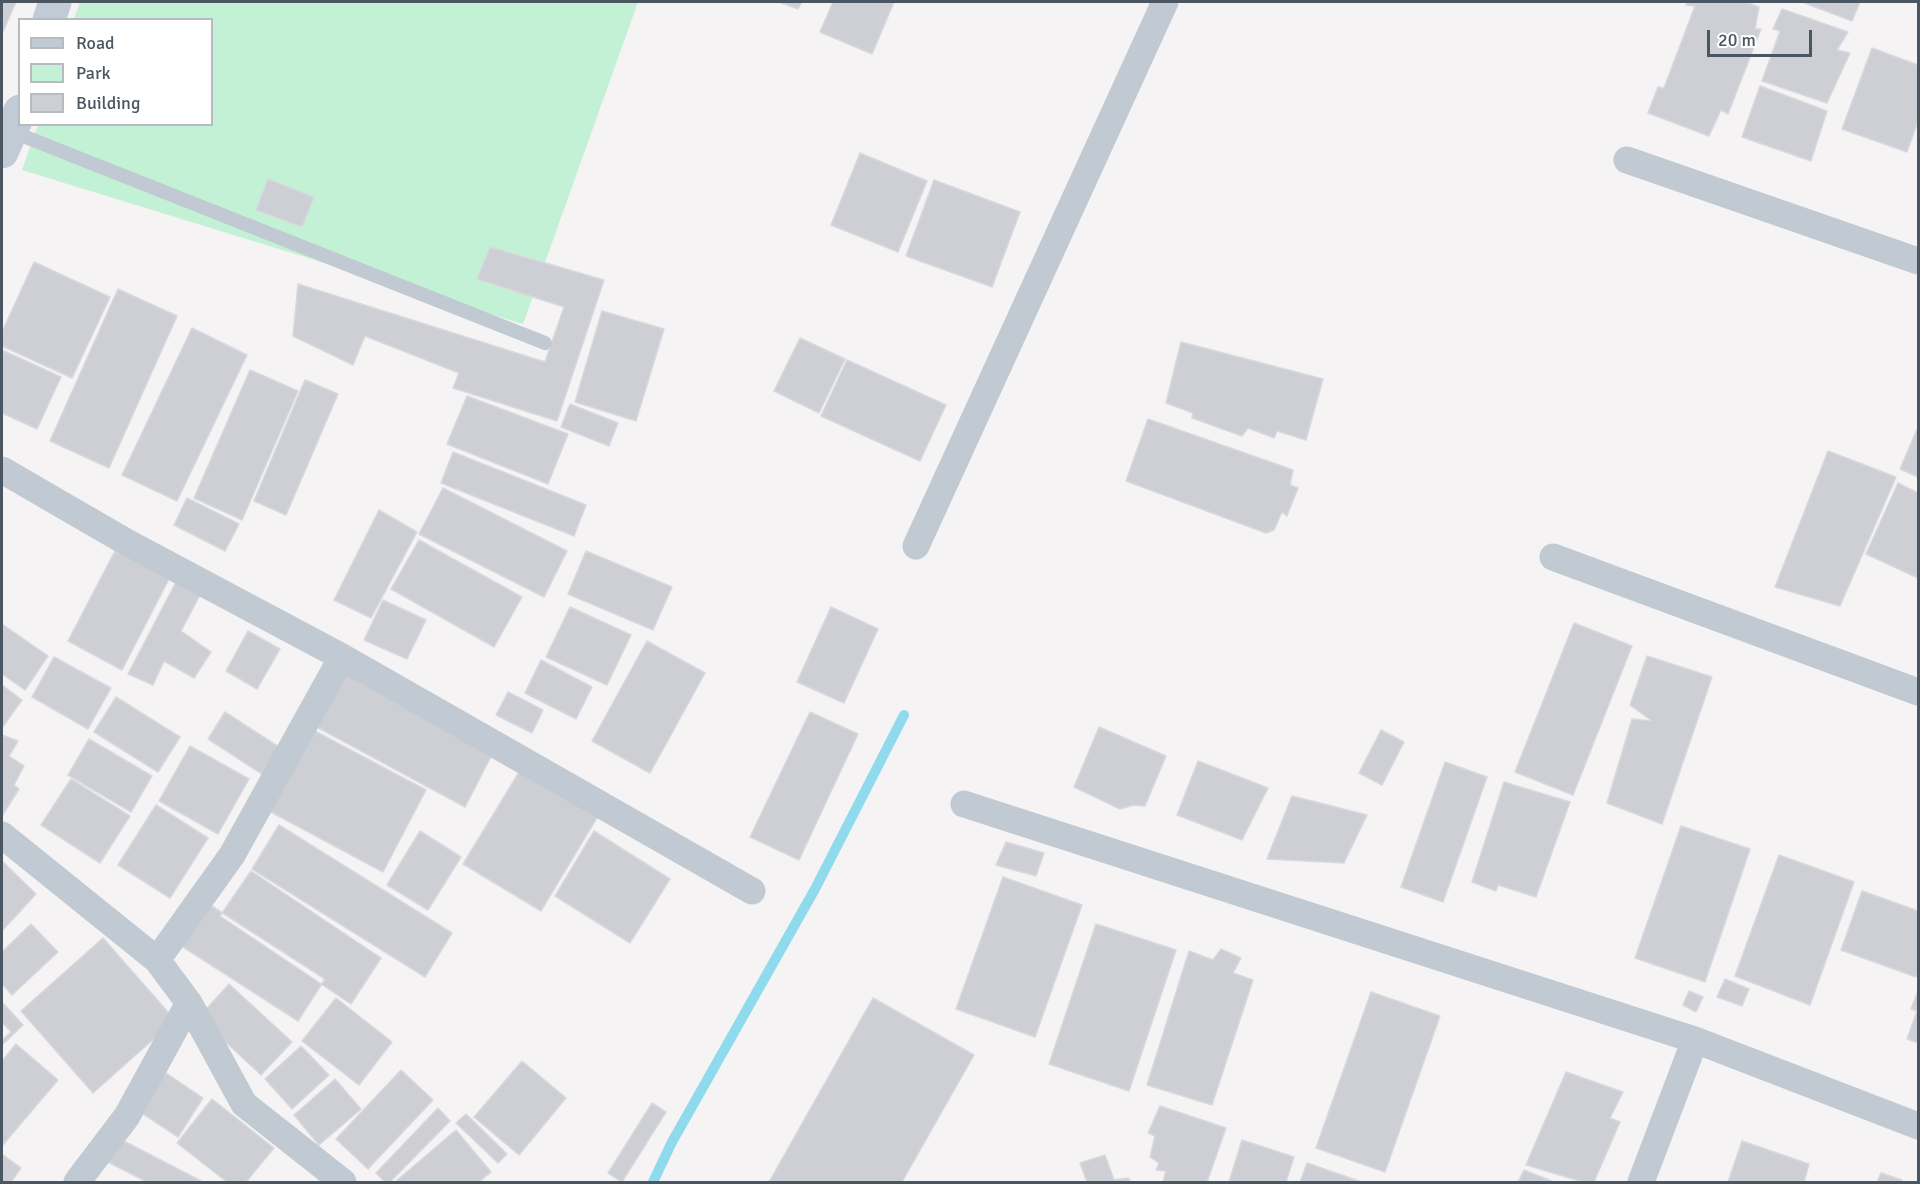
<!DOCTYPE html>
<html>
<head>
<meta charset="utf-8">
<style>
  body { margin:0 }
  #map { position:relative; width:1920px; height:1184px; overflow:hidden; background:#f5f3f3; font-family:Signika,sans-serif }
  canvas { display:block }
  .frame { position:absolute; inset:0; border:3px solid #4a5661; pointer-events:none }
  .legend { position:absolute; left:18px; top:18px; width:195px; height:108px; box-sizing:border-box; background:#fff; border:2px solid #b7bbc0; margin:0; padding:8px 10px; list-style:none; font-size:18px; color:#4a5661 }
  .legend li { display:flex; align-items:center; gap:12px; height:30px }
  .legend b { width:30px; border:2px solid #b7bbc0 }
  .scale { position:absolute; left:1707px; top:30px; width:105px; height:27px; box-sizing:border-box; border:3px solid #4a5661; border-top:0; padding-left:8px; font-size:18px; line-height:21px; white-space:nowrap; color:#4a5661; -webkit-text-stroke:4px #fff; paint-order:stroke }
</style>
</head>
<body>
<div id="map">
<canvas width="1920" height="1184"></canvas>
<div class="frame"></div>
<ul class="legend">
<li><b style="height:8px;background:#c1cbd6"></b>Road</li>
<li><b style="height:16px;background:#c3f1d5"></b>Park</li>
<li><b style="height:16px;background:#cdcfd5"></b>Building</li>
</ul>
<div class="scale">20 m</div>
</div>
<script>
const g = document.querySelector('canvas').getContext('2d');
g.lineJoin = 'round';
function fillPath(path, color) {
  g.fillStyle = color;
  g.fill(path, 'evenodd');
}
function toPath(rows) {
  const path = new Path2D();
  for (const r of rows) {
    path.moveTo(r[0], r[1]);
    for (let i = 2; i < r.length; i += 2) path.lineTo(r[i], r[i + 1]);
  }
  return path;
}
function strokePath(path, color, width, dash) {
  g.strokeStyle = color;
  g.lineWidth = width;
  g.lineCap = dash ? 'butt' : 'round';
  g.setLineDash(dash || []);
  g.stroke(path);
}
const green = toPath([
  [80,2,638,2,523,324,22,170,38,125,212,124,212,20,74,19]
]);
const stream = toPath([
  [653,1182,672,1142,815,889,904,715]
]);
const building = toPath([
  [2,2,16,2,2,34,2,2],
  [779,2,802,2,798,9,779,2],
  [833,2,894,2,872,54,820,32,833,2],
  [1688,2,1746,2,1759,7,1755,29,1761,29,1728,114,1721,110,1709,136,1648,113,1658,87,1664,88,1695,6,1686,5,1688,2],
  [1802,2,1860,2,1852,21,1802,2],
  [1782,9,1848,32,1837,50,1850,53,1827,103,1762,81,1780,31,1773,29,1782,9],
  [1872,48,1918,65,1918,121,1907,152,1842,129,1872,48],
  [1760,86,1827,111,1811,161,1742,137,1760,86],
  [860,153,927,181,898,252,831,225,860,153],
  [268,179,314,197,302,227,256,210,268,179],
  [934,180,1020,212,992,287,906,256,934,180],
  [490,247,604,280,557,421,453,388,459,373,365,336,353,365,293,336,298,284,545,362,564,307,477,279,490,247],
  [34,262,110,297,72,378,2,346,2,332,34,262],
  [118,289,177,316,109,468,50,441,118,289],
  [602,311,664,329,636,421,575,402,602,311],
  [192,328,247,355,177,501,122,475,192,328],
  [800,338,845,359,819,413,774,391,800,338],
  [1181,342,1323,379,1306,440,1277,431,1274,438,1248,428,1242,436,1192,418,1193,413,1166,403,1181,342],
  [2,350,61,377,37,429,2,413,2,350],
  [847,360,946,405,920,461,821,416,847,360],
  [250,370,298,391,242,520,194,498,250,370],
  [305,380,338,394,286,515,254,501,305,380],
  [467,396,568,434,548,484,447,444,467,396],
  [570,404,618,423,609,446,561,427,570,404],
  [1148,419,1293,470,1290,485,1298,488,1287,516,1282,512,1274,530,1266,533,1126,481,1148,419],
  [1918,427,1918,477,1900,469,1918,427],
  [1828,451,1896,477,1840,606,1775,587,1828,451],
  [453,452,586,505,574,536,441,483,453,452],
  [1898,483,1918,493,1918,578,1866,554,1898,483],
  [443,488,567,551,544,597,419,534,443,488],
  [187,498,239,524,225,551,174,525,187,498],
  [379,510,417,532,371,618,334,600,379,510],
  [419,540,522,597,494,647,391,589,419,540],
  [115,551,169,579,122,670,68,641,115,551],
  [586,551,672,587,653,630,568,594,586,551],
  [176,582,200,595,181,631,211,652,194,678,164,661,153,685,128,674,176,582],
  [383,600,426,620,407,659,364,640,383,600],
  [570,607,631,635,607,685,546,657,570,607],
  [831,607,878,629,844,703,797,682,831,607],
  [1574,623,1632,646,1573,795,1515,772,1574,623],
  [2,624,48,656,25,690,2,674,2,624],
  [248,631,280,649,257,689,226,671,248,631],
  [647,641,705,673,650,773,592,741,647,641],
  [1647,656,1712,677,1662,824,1607,803,1632,719,1652,721,1630,705,1647,656],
  [54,657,111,688,88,729,32,697,54,657],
  [541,660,592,687,576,719,525,693,541,660],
  [345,666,496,747,465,807,313,725,345,666],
  [2,685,22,700,2,728,2,685],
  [508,692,543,710,532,733,496,715,508,692],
  [116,697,180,737,158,772,94,732,116,697],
  [225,712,285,751,268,778,208,739,225,712],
  [810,712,858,734,799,860,750,837,810,712],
  [1099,727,1166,756,1145,806,1134,805,1120,809,1074,787,1099,727],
  [313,730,426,790,383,872,269,811,313,730],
  [1381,730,1404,742,1382,785,1359,773,1381,730],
  [2,735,18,741,9,756,24,766,14,785,19,789,2,816,2,735],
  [89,739,152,776,131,812,68,775,89,739],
  [190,746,249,779,218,834,159,801,190,746],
  [1198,761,1268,788,1242,840,1177,815,1198,761],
  [1445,762,1487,777,1443,902,1401,887,1445,762],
  [521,769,598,816,541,911,463,864,521,769],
  [71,779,130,816,100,863,41,825,71,779],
  [1504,782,1570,802,1536,897,1498,885,1496,891,1472,882,1504,782],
  [1292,796,1367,815,1344,863,1267,859,1292,796],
  [156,805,208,838,170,898,118,865,156,805],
  [279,825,452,933,425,977,252,869,279,825],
  [1681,826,1750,849,1705,982,1635,958,1681,826],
  [420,831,461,857,428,910,387,885,420,831],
  [594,831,670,879,630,943,555,896,594,831],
  [1006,842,1044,853,1036,876,996,865,1006,842],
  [1779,855,1854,882,1810,1005,1735,976,1779,855],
  [2,861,36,894,2,931,2,861],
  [251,871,381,958,351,1004,220,916,251,871],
  [1003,877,1082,905,1035,1037,956,1009,1003,877],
  [1862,891,1918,911,1918,972,1916,977,1841,950,1862,891],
  [207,903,325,979,298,1021,180,945,207,903],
  [31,924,58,952,12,995,2,984,2,952,31,924],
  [1096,924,1176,950,1129,1091,1049,1064,1096,924],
  [103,938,175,1020,93,1093,21,1011,103,938],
  [1221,949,1241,958,1233,973,1253,980,1212,1105,1147,1085,1189,951,1213,960,1221,949],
  [1725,979,1749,989,1742,1006,1717,997,1725,979],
  [229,984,292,1042,261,1075,199,1017,229,984],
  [1689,991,1703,997,1696,1012,1683,1005,1689,991],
  [1918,991,1918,1043,1907,1039,1917,1011,1911,1009,1918,991],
  [1371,992,1440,1016,1385,1172,1316,1148,1371,992],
  [336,998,392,1042,359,1085,302,1041,336,998],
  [873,998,974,1055,902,1182,769,1182,873,998],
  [2,1002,23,1025,2,1045,2,1040,11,1032,2,1022,2,1002],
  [16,1044,58,1080,2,1146,2,1061,16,1044],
  [301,1046,329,1075,292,1109,265,1079,301,1046],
  [522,1061,566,1098,519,1155,474,1117,522,1061],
  [401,1070,433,1100,368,1169,336,1139,401,1070],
  [1566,1072,1623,1092,1610,1118,1620,1122,1594,1182,1583,1182,1526,1165,1566,1072],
  [166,1073,203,1098,178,1137,140,1112,166,1073],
  [335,1079,361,1109,319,1145,294,1115,335,1079],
  [212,1099,274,1148,246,1182,227,1182,177,1143,212,1099],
  [652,1103,666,1112,622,1182,608,1173,652,1103],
  [1160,1106,1226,1128,1207,1182,1163,1182,1166,1171,1156,1170,1159,1163,1150,1157,1155,1136,1148,1133,1160,1106],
  [438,1108,450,1121,390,1182,385,1182,376,1173,438,1108],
  [466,1114,507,1154,498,1163,456,1123,466,1114],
  [456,1130,491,1172,479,1182,395,1182,456,1130],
  [120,1139,203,1182,147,1182,108,1162,120,1139],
  [1242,1140,1294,1157,1286,1182,1229,1182,1242,1140],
  [1742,1141,1809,1164,1804,1182,1728,1182,1742,1141],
  [2,1154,21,1168,11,1182,2,1182,2,1154],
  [1105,1155,1114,1180,1128,1178,1131,1182,1087,1182,1080,1163,1105,1155],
  [1307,1163,1362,1182,1300,1182,1307,1163],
  [1524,1170,1554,1182,1518,1182,1524,1170],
  [1881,1173,1902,1180,1901,1182,1877,1182,1881,1173]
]);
const service = toPath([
  [13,132,545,343]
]);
const minor = toPath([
  [1627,160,1918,261],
  [2,470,128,543,342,657,752,891],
  [916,546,1165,2],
  [1553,557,1918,692],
  [964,804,1695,1040,1918,1126],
  [2,835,157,960,189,1003,244,1104,343,1182],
  [157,960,232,855,342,657],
  [77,1182,127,1116,189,1003],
  [1641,1182,1695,1040]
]);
const secondary = toPath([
  [49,20,55,2],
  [2,152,20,111]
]);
fillPath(green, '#c3f1d5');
strokePath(stream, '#90daee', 10);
fillPath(building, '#cdcfd5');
strokePath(building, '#d7d9de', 1.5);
strokePath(service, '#c1cad2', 14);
strokePath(minor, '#c1cad2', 27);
strokePath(secondary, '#c1cbd6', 33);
</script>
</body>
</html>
